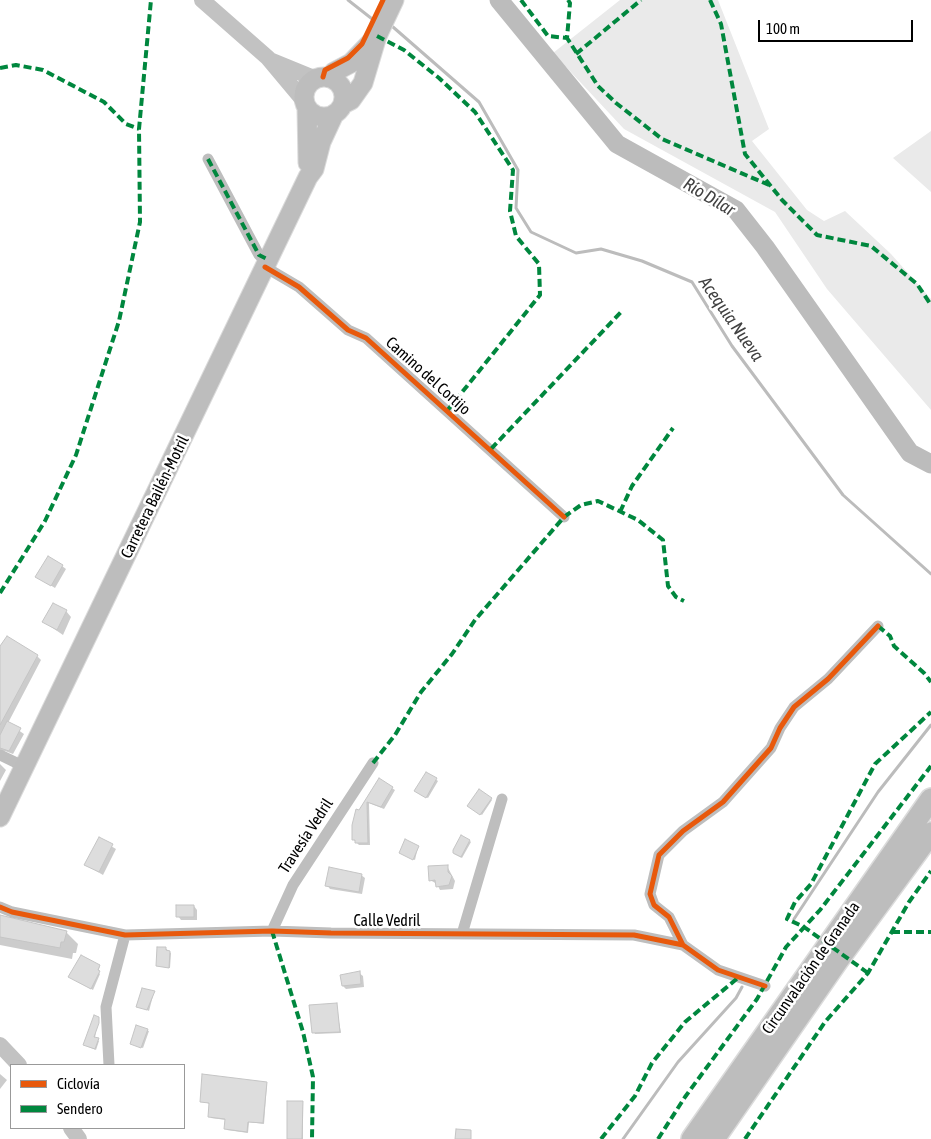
<!DOCTYPE html>
<html>
<head>
<meta charset="utf-8">
<style>
  body { margin:0 }
  #map { position:relative; width:931px; height:1139px; overflow:hidden; background:#fff; font-family:"Asap Condensed",sans-serif }
  canvas { display:block }
  .legend { position:absolute; left:10px; top:1064px; width:175px; height:65px; box-sizing:border-box; background:#fff; border:1px solid #999; margin:0; padding:6px 9px; list-style:none; font-size:15px; color:#000 }
  .legend li { display:flex; align-items:center; gap:10px; height:25px }
  .legend b { width:25px; border:1px solid #999 }
  .scale { position:absolute; left:758px; top:20px; width:155px; height:22px; box-sizing:border-box; border:2px solid #000; border-top:0; padding-left:6px; font-size:15px; line-height:18px; white-space:nowrap; color:#000; -webkit-text-stroke:4px #fff; paint-order:stroke }
</style>
</head>
<body>
<div id="map">
<canvas width="931" height="1139"></canvas>
<ul class="legend">
<li><b style="height:6px;background:#e8590c"></b>Ciclovía</li>
<li><b style="height:6px;background:#00873e"></b>Sendero</li>
</ul>
<div class="scale">100 m</div>
</div>
<script>
const g = document.querySelector('canvas').getContext('2d');
g.lineJoin = 'round';
function fillPath(path, color) {
  g.fillStyle = color;
  g.fill(path, 'evenodd');
}
function toPath(rows) {
  const path = new Path2D();
  for (const r of rows) {
    if (r.length === 3) {
      path.moveTo(r[0] + r[2], r[1]);
      path.arc(r[0], r[1], r[2], 0, 2 * Math.PI);
      continue;
    }
    path.moveTo(r[0], r[1]);
    for (let i = 2; i < r.length; i += 2) path.lineTo(r[i], r[i + 1]);
  }
  return path;
}
function strokePath(path, color, width, dash) {
  g.strokeStyle = color;
  g.lineWidth = width;
  g.lineCap = dash ? 'butt' : 'round';
  g.setLineDash(dash || []);
  g.stroke(path);
}
function write(font, color, halo, rows, align = 'center') {
  g.font = font + ' "Asap Condensed",sans-serif';
  g.lineWidth = 5;
  g.setLineDash([]);
  g.textBaseline = 'middle';
  g.strokeStyle = halo;
  g.fillStyle = color;
  for (const [text, x, y, turn = 0] of rows) {
    g.save();
    g.translate(x, y);
    g.rotate((+turn || 0) * Math.PI / 180);
    g.textAlign = isNaN(turn) ? turn : align;
    if (halo) g.strokeText(text, 0, 0);
    g.fillText(text, 0, 0);
    g.restore();
  }
}
const green = toPath([
  [620,0,718,0,769,129,752,141,807,210,824,221,845,211,891,254,931,299,931,410,827,289,775,212,624,129,553,53],
  [931,131,931,192,893,158]
]);
const shadow = toPath([
  [62,566,66,569,55,588,37,577],
  [66,611,71,617,63,635,44,622],
  [0,649,37,656,41,660,8,723,24,734,13,754,5,751,0,754],
  [0,764,6,770,0,781],
  [427,773,438,781,428,798,417,792],
  [379,780,395,790,384,809,369,803,370,845,359,845,353,839,360,811],
  [491,799,492,800,482,815,470,807],
  [99,839,116,849,103,875,86,865],
  [470,841,471,842,462,858,454,854],
  [418,847,415,860,400,853],
  [447,866,455,881,453,889,440,890,437,884,430,880],
  [361,875,365,878,362,894,330,889,327,885],
  [194,906,197,910,197,920,181,920,178,916],
  [0,916,66,932,78,944,76,953,73,953,72,959,0,945],
  [165,948,171,953,170,968,157,966],
  [100,966,98,972,100,974,93,990,71,978],
  [359,973,363,976,364,987,346,989,343,986,342,976],
  [154,992,149,1011,138,1006],
  [336,1005,341,1033,315,1034,314,1032],
  [98,1018,95,1038,99,1041,96,1050,86,1046],
  [137,1027,149,1031,143,1048,132,1044],
  [0,1074,7,1080,0,1089],
  [267,1083,264,1124,249,1122,248,1133,227,1130,226,1120,211,1118,210,1104,201,1101],
  [303,1103,303,1139,288,1139]
]);
const stream = toPath([
  [348,0,376,22],
  [389,26,393,27,479,102,518,170,516,208,531,232,576,253,601,249,642,261,692,282,732,346,843,495,931,574],
  [794,919,878,792,931,725],
  [623,1139,678,1062,736,998,742,987]
]);
const river = toPath([
  [499,0,617,144,736,210,765,247,910,453,931,464]
]);
const building = toPath([
  [48,556,63,565,51,586,35,577,48,556],
  [53,603,67,610,57,630,42,622,53,603],
  [7,636,38,655,0,725,0,646,7,636],
  [7,721,21,728,9,751,0,748,0,735,7,721],
  [426,772,437,778,426,798,414,791,426,772],
  [379,778,393,787,381,807,367,802,368,843,355,843,355,840,352,840,352,825,356,809,359,810,379,778],
  [479,789,492,798,480,815,467,806,479,789],
  [461,835,470,840,461,857,453,853,453,850,461,835],
  [99,837,113,844,99,872,84,865,99,837],
  [405,839,419,846,413,860,399,853,405,839],
  [448,865,448,872,452,876,449,885,436,887,435,880,429,881,428,866,448,865],
  [329,867,362,874,359,892,325,886,329,867],
  [176,905,194,905,194,917,176,917,176,905],
  [0,915,67,931,64,942,61,942,60,948,0,937,0,915],
  [157,947,166,947,166,950,170,951,169,968,156,966,157,947],
  [81,955,100,965,98,970,100,971,91,989,68,977,81,955],
  [360,971,361,984,342,986,340,975,360,971],
  [142,988,155,991,147,1010,136,1007,142,988],
  [337,1003,340,1032,312,1033,309,1005,337,1003],
  [94,1015,99,1017,99,1023,94,1037,99,1038,95,1049,83,1045,94,1015],
  [136,1025,148,1029,141,1048,130,1044,136,1025],
  [202,1074,267,1082,263,1123,248,1122,247,1132,224,1129,225,1119,208,1117,209,1103,200,1102,202,1074],
  [287,1101,303,1101,302,1139,287,1139,287,1101],
  [456,1129,471,1130,471,1139,455,1139,456,1129]
]);
const street = toPath([
  [208,159,259,255,269,260],
  [265,267,299,287,348,330,366,338,564,517],
  [0,755,25,767],
  [0,907,12,912,125,935,272,931,331,933,634,935,683,945,718,970,765,986],
  [272,931,293,885,373,763],
  [462,934,502,799],
  [683,945,669,917,654,905,650,894,659,855,683,831,723,802,771,748,780,728,794,707,828,679,878,626],
  [109,1065,106,1007,125,935]
]);
const secondary = toPath([
  [202,0,268,58,304,101],
  [272,61,316,79],
  [0,1045,19,1065],
  [71,1128,79,1139]
]);
const primary = toPath([
  [324,97,20],
  [329,78,334,72,351,63,376,37],
  [343,104,351,100,363,83,377,36,394,0],
  [307,109,308,163],
  [0,817,308,177,314,169,321,142,334,114]
]);
const highway = toPath([
  [692,1139,931,799],
  [714,1139,838,960,931,833]
]);
const quiet = toPath([
  [521,0,548,36,567,38],
  [568,0,570,3,567,38,598,86,616,103,662,139,769,185],
  [710,0,721,24,745,154,782,200,817,235,871,246,917,284,931,305],
  [377,36,404,50,439,78,475,112,513,170,510,211,516,236,539,264,540,295,447,411],
  [576,54,641,0],
  [0,68,16,65,43,70,104,102,126,124,139,129],
  [208,159,259,255,269,260],
  [491,449,622,311],
  [620,512,632,486,673,428],
  [0,593,45,521,76,455,119,321,140,222,139,129,151,0],
  [878,626,890,636,894,646,924,673,931,682],
  [373,763,395,735,421,692,452,654,475,620,564,517,581,505,598,501,638,520,663,540,668,586,676,597,684,601],
  [272,931,303,1032,313,1077,312,1139],
  [892,932,931,932],
  [868,973,804,927,787,919,795,902,811,884,875,764,931,712],
  [601,1139,635,1096,652,1063,685,1022,739,977],
  [658,1139,685,1097,757,999,786,947,820,910,931,766],
  [745,1139,825,1022,868,973,909,902,931,871]
]);
const cycleway = toPath([
  [323,77,325,70,348,58,362,44,383,0],
  [265,267,299,287,348,330,366,338,564,517],
  [0,907,12,912,125,935,272,931,331,933,634,935,683,945,718,970,765,986],
  [683,945,669,917,654,905,650,894,659,855,683,831,723,802,771,748,780,728,794,707,828,679,878,626]
]);
const streetNames = [
  ["Camino del Cortijo",428,376,42],
  ["Carretera Bailén-Motril",155,497,-64],
  ["Travesía Vedril",306,836,-57],
  ["Calle Vedril",387,921],
  ["Circunvalación de Granada",811,968,-55]
];
const waterNames = [
  ["Río Dílar",709,197,31],
  ["Acequia Nueva",731,319,55]
];
fillPath(green, '#eaeaea');
fillPath(shadow, '#0003');
strokePath(stream, '#bcbcbc', 3);
strokePath(river, '#bcbcbc', 19);
fillPath(building, '#ddd');
strokePath(building, '#c5c5c5', 1);
strokePath(primary, '#dbdbdb', 21);
strokePath(highway, '#dbdbdb', 24);
strokePath(street, '#bebebe', 11);
strokePath(secondary, '#c2c2c2', 16);
strokePath(primary, '#bdbdbd', 19);
strokePath(highway, '#bdbdbd', 21);
strokePath(quiet, '#00873e', 4, [8, 4]);
strokePath(cycleway, '#e8590c', 5);
write('16px', '#000', '#fff', streetNames);
write('italic 18px', '#414141', '#fff', waterNames);
</script>
</body>
</html>
